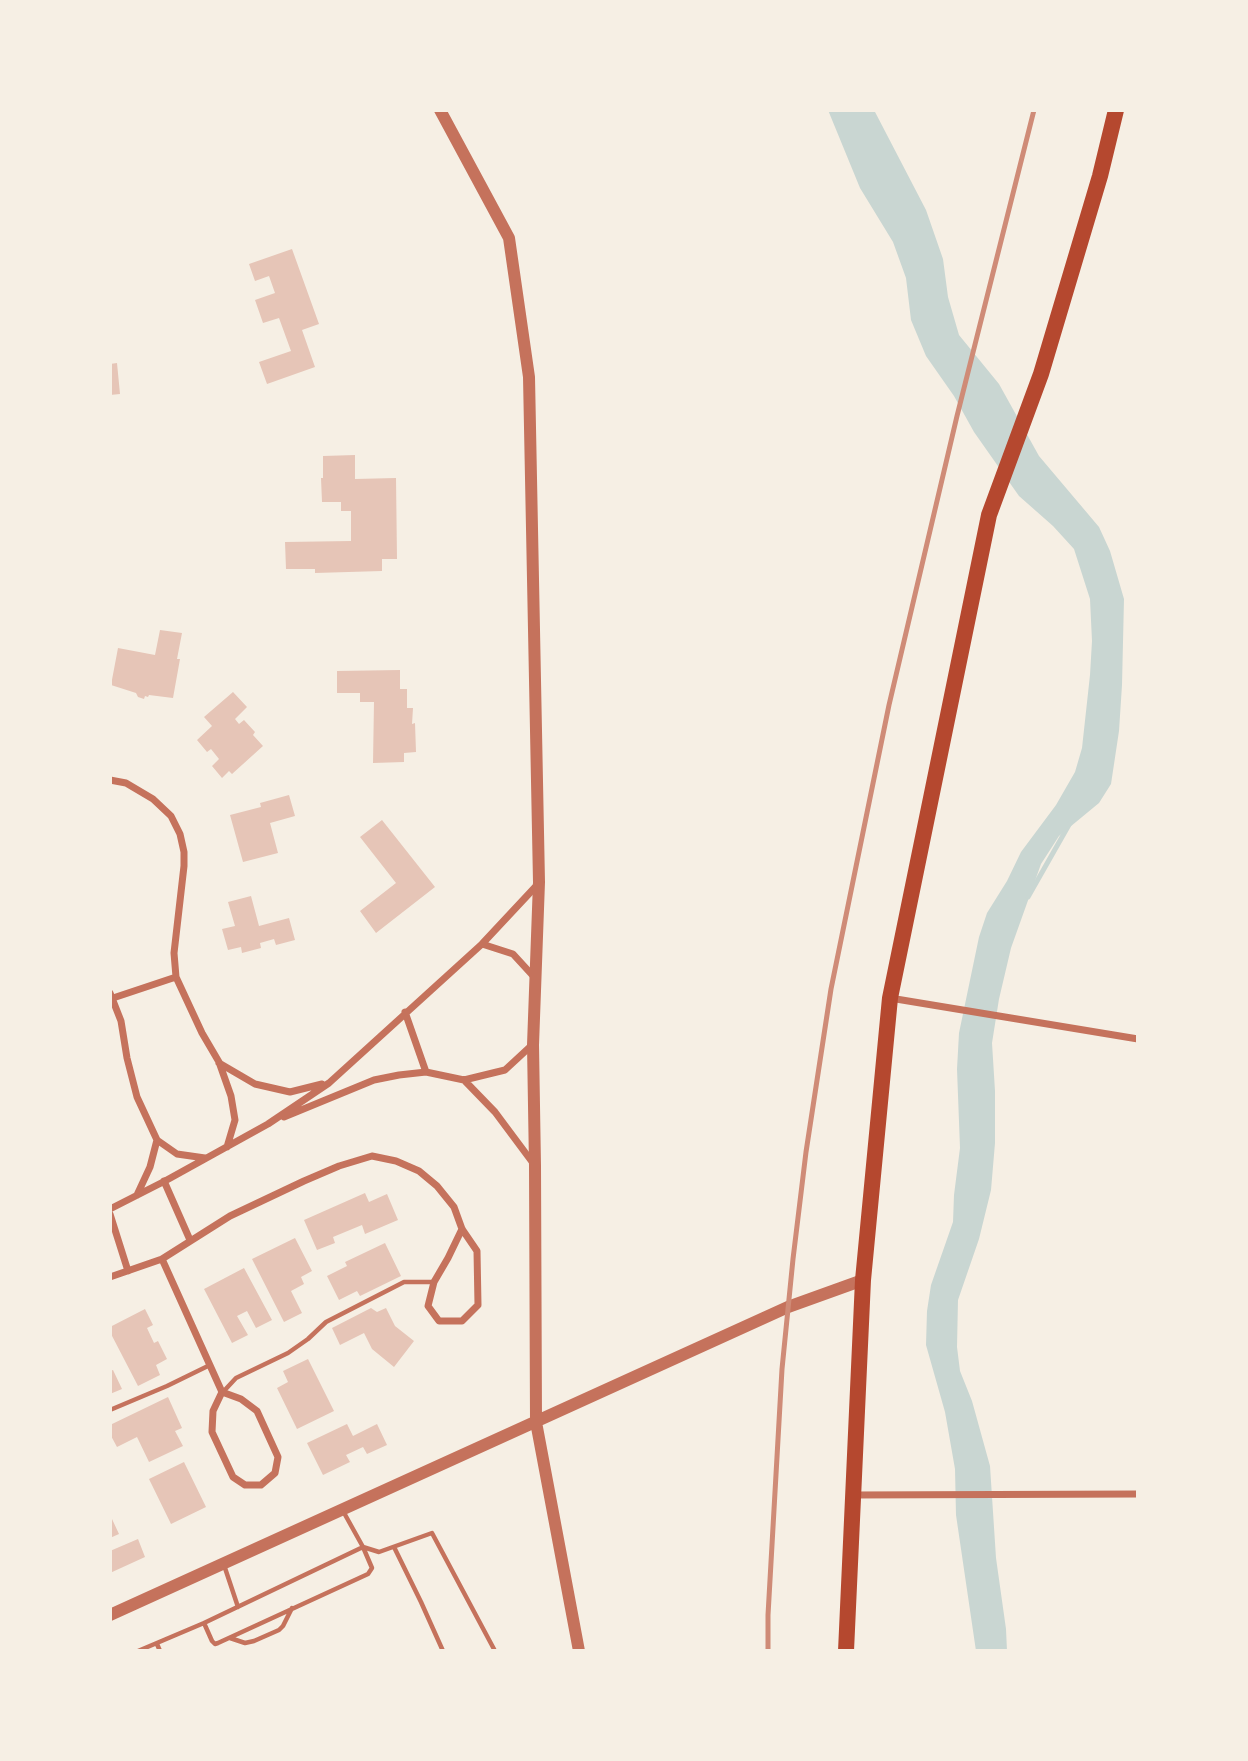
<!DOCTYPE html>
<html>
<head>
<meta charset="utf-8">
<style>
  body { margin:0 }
  #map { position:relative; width:1248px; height:1761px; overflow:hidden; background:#f6efe4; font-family:"IBM Plex Sans",sans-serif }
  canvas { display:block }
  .frame { position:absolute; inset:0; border:112px solid #f6efe4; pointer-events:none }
</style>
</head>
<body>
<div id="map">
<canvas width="1248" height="1761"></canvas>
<div class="frame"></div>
</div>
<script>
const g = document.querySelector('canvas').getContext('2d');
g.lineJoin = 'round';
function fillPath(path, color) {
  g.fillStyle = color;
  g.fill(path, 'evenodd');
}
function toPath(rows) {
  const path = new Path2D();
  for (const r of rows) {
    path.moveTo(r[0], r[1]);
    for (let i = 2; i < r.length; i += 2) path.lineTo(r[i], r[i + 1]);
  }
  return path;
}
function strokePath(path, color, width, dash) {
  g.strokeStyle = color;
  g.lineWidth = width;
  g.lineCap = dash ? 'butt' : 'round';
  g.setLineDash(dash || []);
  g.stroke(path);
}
const water = toPath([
  [828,110,874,110,926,210,943,259,948,297,959,335,999,384,1039,456,1099,527,1110,551,1124,599,1122,685,1119,731,1111,784,1099,803,1059,836,1041,864,1011,948,999,999,992,1043,995,1091,995,1143,991,1190,979,1239,958,1300,957,1347,960,1371,972,1401,990,1466,996,1558,1006,1629,1007,1651,976,1651,956,1515,955,1469,945,1412,926,1345,927,1311,931,1285,953,1222,954,1195,960,1148,957,1069,959,1033,979,937,987,913,1007,881,1021,852,1056,805,1075,772,1082,748,1090,675,1092,641,1090,599,1074,549,1053,526,1019,496,974,432,954,396,926,356,911,320,906,278,893,242,860,188]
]);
const stream = toPath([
  [1028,897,1070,823]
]);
const building = toPath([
  [292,249,319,324,302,330,315,367,267,384,259,362,291,351,279,318,263,323,255,300,275,293,269,276,255,281,249,264],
  [117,363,120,394,110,395,110,364],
  [355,455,355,479,396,478,397,559,382,559,382,571,315,573,315,569,286,569,285,542,351,541,351,511,341,511,341,502,322,502,321,478,323,478,323,456],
  [160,630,182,633,177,659,180,659,173,698,149,695,148,697,145,696,144,699,138,697,136,693,111,685,118,648,155,655],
  [400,670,400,689,407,689,407,708,413,708,412,724,415,723,416,752,404,753,404,762,373,763,374,702,360,702,360,693,337,693,337,671],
  [233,692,247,707,235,719,239,724,244,720,255,732,253,735,263,746,232,774,229,771,222,778,212,766,219,759,211,749,207,752,197,740,212,726,204,717],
  [289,795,295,816,270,823,278,853,243,862,230,815,261,807,260,803],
  [382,820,435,887,376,933,360,911,396,883,360,837],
  [251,896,259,926,289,918,295,940,276,945,274,939,260,943,261,948,242,953,241,947,228,950,222,929,235,926,228,902],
  [365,1193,369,1202,387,1194,398,1220,365,1234,362,1225,333,1237,335,1243,317,1250,304,1220],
  [295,1238,312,1271,301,1277,304,1284,291,1291,302,1313,284,1322,252,1259],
  [385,1243,401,1276,360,1296,357,1291,339,1300,327,1276,347,1266,345,1262],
  [244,1268,272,1320,256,1328,247,1311,237,1316,248,1335,232,1343,204,1289],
  [371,1308,377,1312,386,1308,395,1326,414,1341,394,1367,372,1349,364,1333,340,1345,332,1328],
  [145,1309,153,1325,147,1328,154,1343,158,1341,167,1359,156,1365,160,1375,138,1386,110,1332,110,1327],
  [308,1359,334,1411,297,1429,277,1388,288,1382,283,1371],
  [113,1370,122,1389,110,1394,110,1371],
  [168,1397,182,1428,175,1431,183,1446,149,1462,137,1437,117,1447,110,1434,110,1425],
  [347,1424,353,1436,377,1424,387,1445,367,1454,363,1447,346,1455,350,1462,323,1475,307,1443],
  [184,1462,206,1507,171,1524,149,1479],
  [112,1519,119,1534,110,1538,110,1520],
  [138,1539,145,1557,110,1573,110,1551]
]);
const service = toPath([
  [223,1392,236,1378,288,1353,308,1339,326,1322,404,1282,434,1282],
  [110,1410,167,1386,210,1365],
  [343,1511,363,1547,372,1568,368,1574,218,1643,215,1644,212,1641,204,1623,363,1547,379,1552,432,1533,495,1651],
  [394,1547,421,1602,443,1651],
  [224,1565,238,1607],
  [230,1638,245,1643,254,1641,279,1630,283,1626,292,1608],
  [157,1644,160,1651],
  [138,1651,204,1623]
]);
const minor = toPath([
  [110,780,126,783,153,799,171,816,180,834,184,852,184,866,174,953,176,977,202,1033,219,1062,231,1096,235,1120,227,1147],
  [482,944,513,954,535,978],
  [110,993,121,1021,127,1058,137,1097,157,1140,177,1154,205,1158],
  [113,998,176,977],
  [890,998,1138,1039],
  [405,1012,426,1072],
  [219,1063,255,1084,290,1092,322,1084],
  [464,1080,495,1112,533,1163],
  [284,1117,374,1080,399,1075,426,1072,464,1080,505,1070,532,1045],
  [164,1181,190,1240],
  [137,1195,150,1167,157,1140],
  [110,1209,165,1181,268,1124,329,1083,482,944,539,883],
  [110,1214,128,1271],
  [462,1229,477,1251,478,1305,462,1321,439,1321,428,1306,434,1282,448,1258,462,1229],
  [162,1259,222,1392,241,1399,257,1411,278,1457,275,1473,261,1485,245,1485,233,1477,212,1432,213,1411,222,1392],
  [110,1277,162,1259,230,1216,304,1181,339,1166,372,1156,396,1161,419,1171,437,1186,454,1207,462,1229],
  [853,1495,1138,1494]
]);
const tertiary = toPath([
  [440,110,509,238,529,377,539,882,533,1045,535,1166,536,1422,579,1651],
  [110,1615,788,1307,863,1280]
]);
const primary = toPath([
  [846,1651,863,1280,890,998,989,515,1041,374,1100,176,1116,110]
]);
const rail = toPath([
  [768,1651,768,1615,782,1369,793,1259,806,1152,831,989,889,705,957,416,1034,110]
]);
fillPath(water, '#c9d6d2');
strokePath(stream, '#c9d6d2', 5);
fillPath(building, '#e6c5b7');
strokePath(service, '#c5725c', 4.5);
strokePath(minor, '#c5725c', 7);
strokePath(tertiary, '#c5725c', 12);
strokePath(primary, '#b5482f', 16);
strokePath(rail, '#cf8b77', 5);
</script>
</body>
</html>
